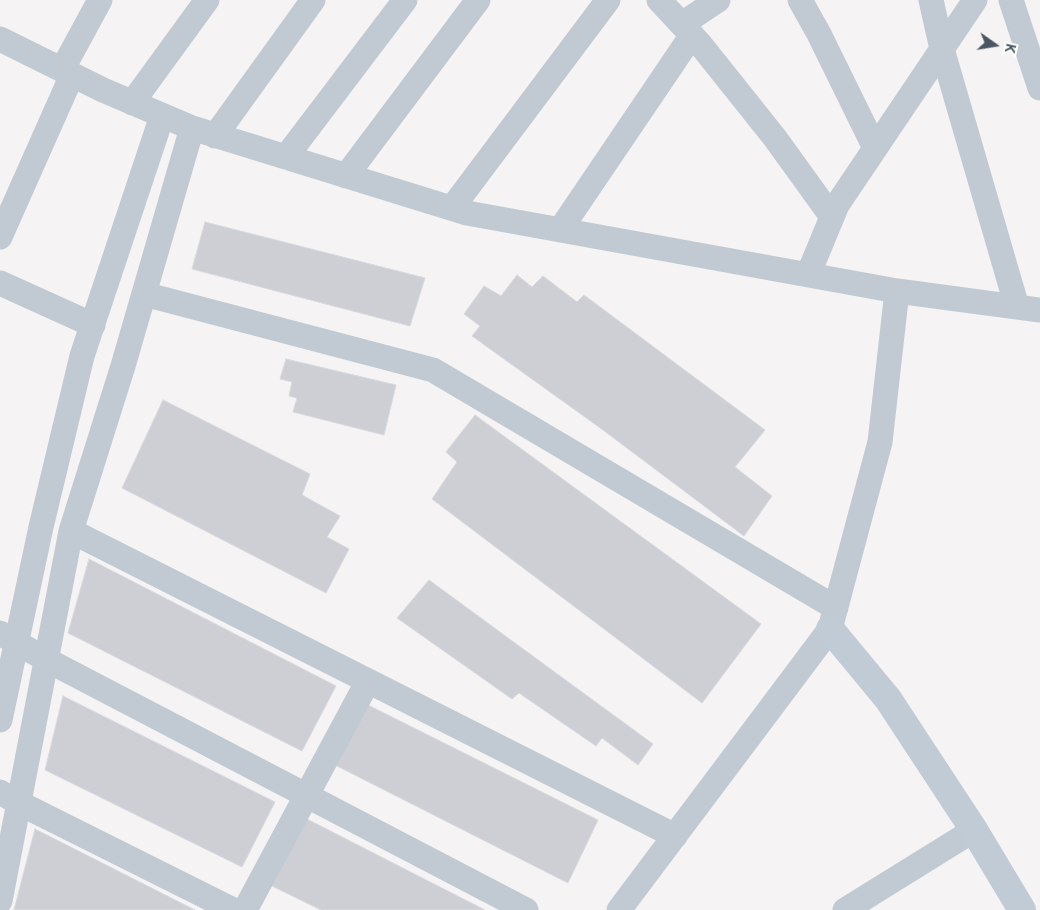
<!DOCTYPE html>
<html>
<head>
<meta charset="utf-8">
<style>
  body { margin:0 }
  #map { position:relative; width:1040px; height:910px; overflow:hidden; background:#f5f3f3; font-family:Figtree,sans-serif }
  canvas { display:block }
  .north { position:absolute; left:970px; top:20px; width:50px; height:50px; -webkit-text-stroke:4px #fff; paint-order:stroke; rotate:103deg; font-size:14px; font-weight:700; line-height:20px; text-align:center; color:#4a5661 }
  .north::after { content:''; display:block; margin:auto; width:18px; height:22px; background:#4a5661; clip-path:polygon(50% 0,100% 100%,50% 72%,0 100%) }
</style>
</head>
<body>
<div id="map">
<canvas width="1040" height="910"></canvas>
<div class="north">K</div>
</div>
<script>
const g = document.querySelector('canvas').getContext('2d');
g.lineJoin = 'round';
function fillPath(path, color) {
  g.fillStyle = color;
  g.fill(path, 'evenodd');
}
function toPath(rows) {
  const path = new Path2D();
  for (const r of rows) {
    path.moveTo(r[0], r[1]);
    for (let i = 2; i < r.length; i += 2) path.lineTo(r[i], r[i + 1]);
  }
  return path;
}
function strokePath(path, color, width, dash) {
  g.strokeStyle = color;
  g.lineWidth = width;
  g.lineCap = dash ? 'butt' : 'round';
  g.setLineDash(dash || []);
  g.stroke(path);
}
const building = toPath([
  [205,222,425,278,410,326,192,269,205,222],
  [517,275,532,287,543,276,577,302,584,295,765,430,735,467,772,496,744,536,603,430,472,336,480,326,464,314,484,286,501,296,517,275],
  [286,359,396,385,384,435,293,412,297,398,289,396,292,382,280,379,286,359],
  [163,400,310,474,302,495,340,516,327,537,349,549,326,593,122,488,163,400],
  [475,415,761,624,702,703,432,499,457,462,446,452,475,415],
  [89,559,336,686,302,751,68,633,89,559],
  [429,580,653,744,638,765,602,738,596,746,519,693,512,699,397,618,429,580],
  [63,696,275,802,242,867,45,770,63,696],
  [364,703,598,820,568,883,331,763,364,703],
  [303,817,485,910,321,910,268,884,303,817],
  [35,829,195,910,14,910,35,829]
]);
const minor = toPath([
  [659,0,700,44,775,138,832,217],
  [800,0,819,34,875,148],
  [931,0,942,49,1017,307],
  [1011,0,1040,88],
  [682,24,718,0],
  [0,39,103,90,192,128,467,213,897,291,1040,310],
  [62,70,100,0],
  [132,103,207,0],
  [215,136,313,0],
  [286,157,405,0],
  [346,176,478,0],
  [452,208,608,0],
  [560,230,692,35],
  [0,237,72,75],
  [808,275,837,205,975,0],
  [0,283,93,325],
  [144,294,433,370,836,608],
  [71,531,675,836],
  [0,633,47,660,526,910],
  [0,720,41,527,82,356,162,116],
  [0,792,19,803,233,910],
  [0,901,71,531,123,366,192,128],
  [245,910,368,681],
  [619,910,830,629,880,442,897,291],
  [845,910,974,830]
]);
const secondary = toPath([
  [830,629,888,699,974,830,1022,910]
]);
fillPath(building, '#cdcfd5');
strokePath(building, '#d7d9de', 1);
strokePath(minor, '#c1cad2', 25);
strokePath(secondary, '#c1cbd6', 28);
</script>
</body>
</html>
